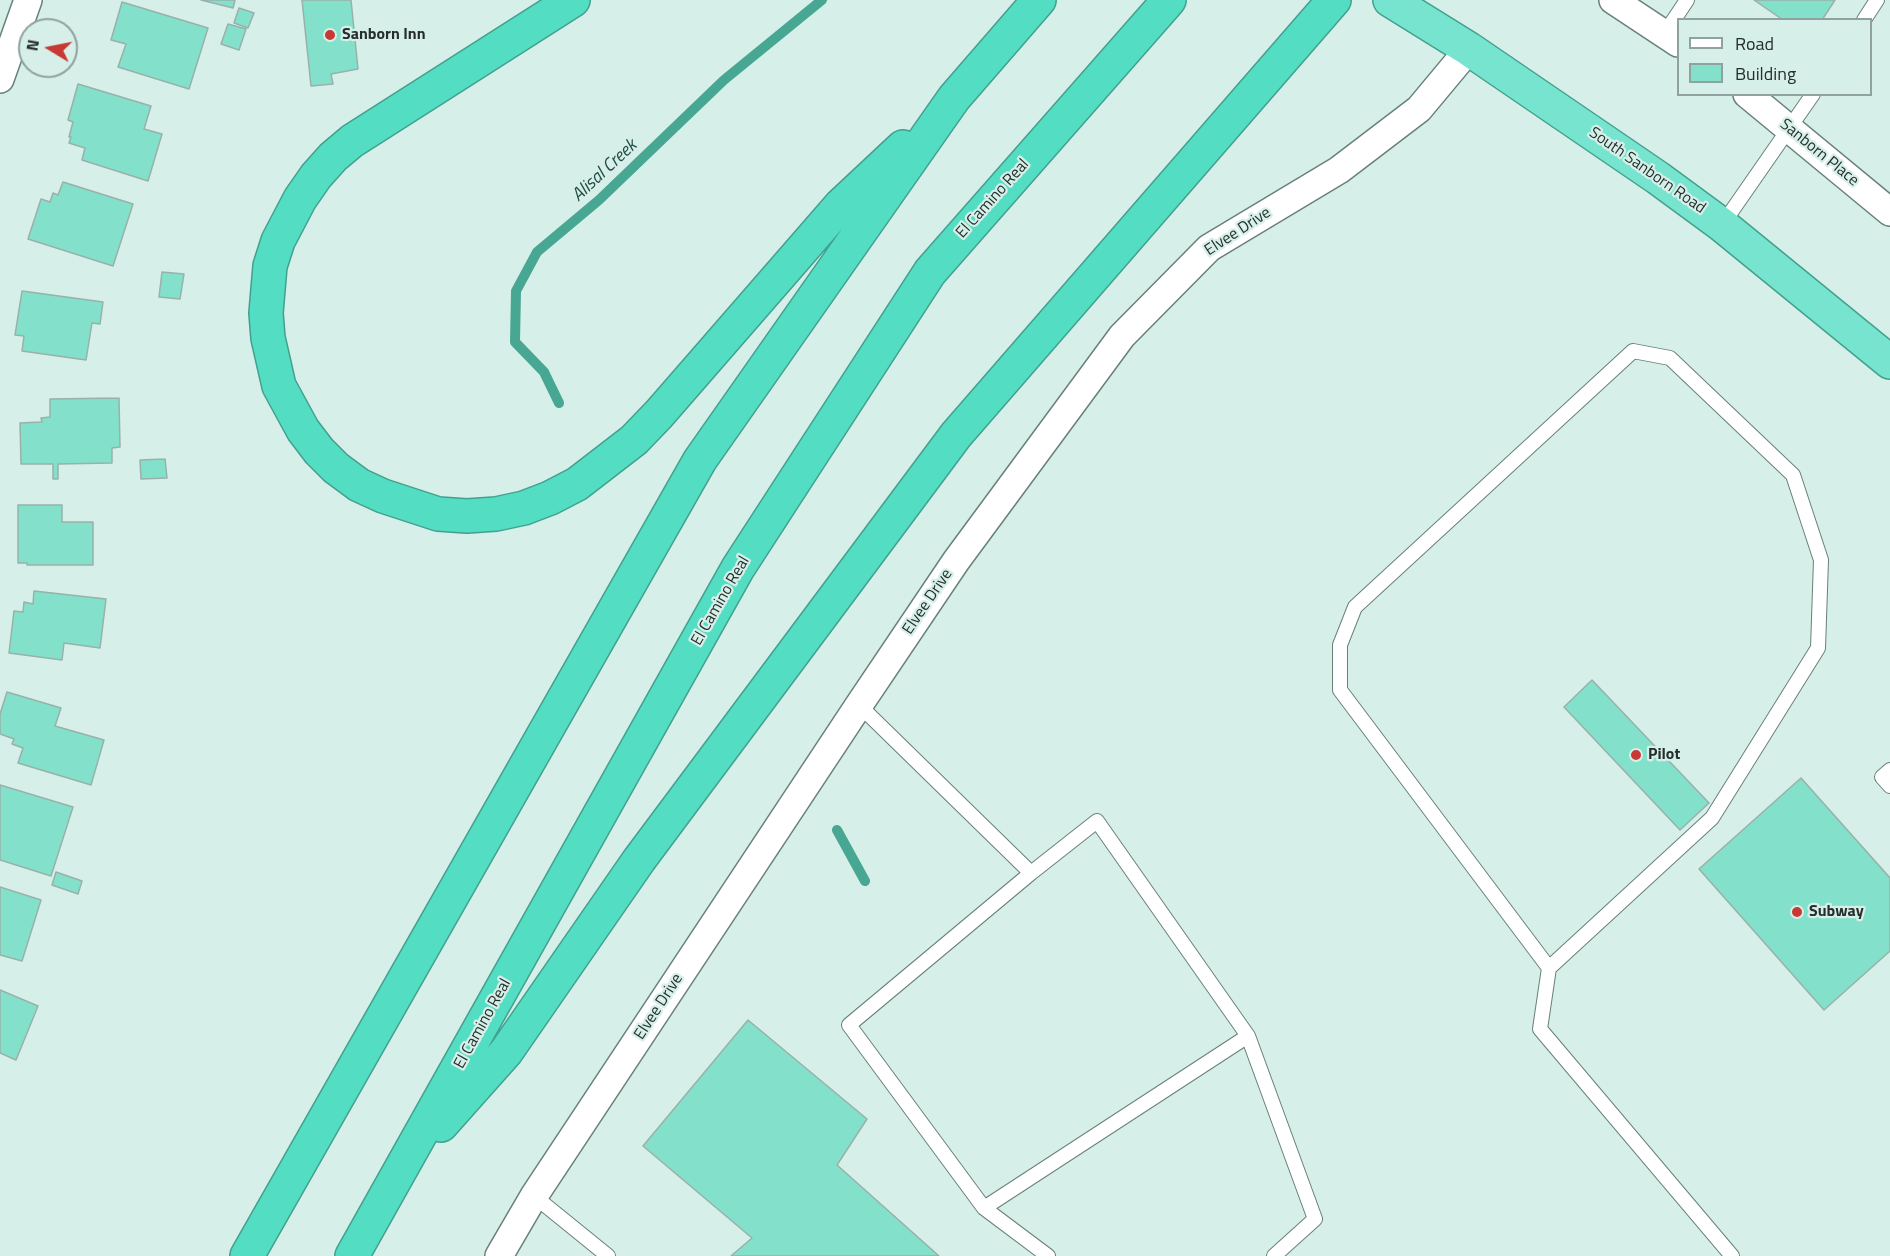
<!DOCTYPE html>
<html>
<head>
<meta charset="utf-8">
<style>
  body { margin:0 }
  #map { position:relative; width:1890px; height:1256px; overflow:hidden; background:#d6efe8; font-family:"Titillium Web",sans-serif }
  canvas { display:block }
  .legend { position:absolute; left:1677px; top:18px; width:195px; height:78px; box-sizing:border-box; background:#d6efe8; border:2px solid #8fa29d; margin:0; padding:8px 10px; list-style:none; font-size:18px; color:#252e2c }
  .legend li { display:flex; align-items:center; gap:12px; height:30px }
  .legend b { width:30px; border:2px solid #8fa29d }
  .north { position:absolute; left:18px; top:18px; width:60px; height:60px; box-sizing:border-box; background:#d6efe8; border:2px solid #8fa29d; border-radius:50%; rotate:280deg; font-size:16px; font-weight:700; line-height:24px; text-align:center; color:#252e2c }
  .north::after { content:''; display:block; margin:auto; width:21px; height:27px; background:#c73932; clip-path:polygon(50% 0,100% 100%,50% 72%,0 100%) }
</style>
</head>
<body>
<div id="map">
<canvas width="1890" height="1256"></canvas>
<ul class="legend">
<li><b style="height:8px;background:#fff"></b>Road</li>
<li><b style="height:16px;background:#83e1cb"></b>Building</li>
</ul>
<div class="north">N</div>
</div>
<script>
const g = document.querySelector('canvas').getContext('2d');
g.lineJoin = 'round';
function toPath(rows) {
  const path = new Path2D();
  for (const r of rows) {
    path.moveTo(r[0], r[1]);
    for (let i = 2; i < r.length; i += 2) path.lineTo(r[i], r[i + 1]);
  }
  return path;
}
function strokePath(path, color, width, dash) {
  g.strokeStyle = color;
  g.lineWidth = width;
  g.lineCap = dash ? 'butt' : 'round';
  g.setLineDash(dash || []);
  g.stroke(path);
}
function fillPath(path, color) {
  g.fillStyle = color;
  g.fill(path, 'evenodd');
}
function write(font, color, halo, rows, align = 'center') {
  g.font = font + ' "Titillium Web",sans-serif';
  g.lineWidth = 4.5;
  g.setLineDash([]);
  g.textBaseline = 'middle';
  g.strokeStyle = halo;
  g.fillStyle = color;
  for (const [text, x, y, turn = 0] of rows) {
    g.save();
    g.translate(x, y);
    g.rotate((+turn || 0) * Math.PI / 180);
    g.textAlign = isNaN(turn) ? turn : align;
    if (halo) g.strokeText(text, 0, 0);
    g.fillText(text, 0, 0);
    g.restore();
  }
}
const stream = toPath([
  [559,403,544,372,515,342,516,291,537,252,599,200,724,80,822,0],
  [837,830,865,881]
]);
const building = toPath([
  [201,0,235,0,233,8,201,0],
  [302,0,351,0,358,69,331,74,333,84,311,86,302,0],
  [1754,0,1835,0,1822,20,1783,20,1754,0],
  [122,2,208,28,189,89,118,67,126,44,111,40,122,2],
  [239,8,254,13,248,28,234,23,239,8],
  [228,24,246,29,239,50,221,44,228,24],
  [78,84,151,106,144,129,162,134,148,181,82,160,85,148,69,143,71,137,69,137,73,122,68,120,78,84],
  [63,182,133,204,113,266,28,239,41,199,50,202,53,193,58,195,63,182],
  [162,272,184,274,180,299,159,297,162,272],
  [22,291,103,302,100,324,92,323,86,360,22,351,24,336,15,335,22,291],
  [119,398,120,447,112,448,112,463,58,464,58,479,53,479,53,464,21,464,20,423,42,422,41,418,50,417,50,399,119,398],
  [165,459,167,478,141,479,140,460,165,459],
  [18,505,62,505,62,522,93,522,93,565,27,565,27,563,18,563,18,505],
  [34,591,106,599,100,648,64,643,62,660,9,653,14,611,23,612,24,602,33,604,34,591],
  [1592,680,1709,803,1680,830,1564,707,1592,680],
  [7,692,61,708,55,726,104,740,91,785,18,763,23,748,12,744,14,739,0,734,0,714,7,692],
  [1801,778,1890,878,1890,951,1824,1010,1699,869,1801,778],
  [0,785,73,807,51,876,0,860,0,785],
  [56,872,82,881,78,894,52,885,56,872],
  [0,887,41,900,22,961,0,955,0,887],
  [0,990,38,1006,16,1060,0,1053,0,990],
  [748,1020,867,1119,837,1165,939,1256,731,1256,752,1238,643,1146,748,1020]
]);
const service = toPath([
  [1864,20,1877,0],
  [1665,33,1687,0],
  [1722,225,1813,94],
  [859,705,1031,873],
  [1890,770,1882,777,1890,786],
  [1549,968,1340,690,1340,645,1355,607,1633,351,1670,358,1793,475,1821,560,1818,648,1712,818,1549,968,1540,1029,1732,1256],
  [534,1196,608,1256],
  [984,1208,1248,1036],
  [1048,1256,984,1208,849,1025,1031,873,1097,821,1248,1036,1315,1219,1274,1256]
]);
const minor = toPath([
  [1613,0,1678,43],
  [0,79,28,0],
  [1747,94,1890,212],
  [499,1256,534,1196,859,705,956,561,1122,336,1209,248,1339,170,1419,109,1469,49]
]);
const trunk = toPath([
  [1390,0,1469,49,1658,178,1722,225,1890,362]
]);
const motorway = toPath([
  [573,0,352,141,333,157,316,176,300,199,278,241,270,266,266,313,268,338,279,386,303,430,319,451,336,468,359,485,383,496,438,514,467,516,496,514,524,508,550,498,577,484,634,440,659,414,840,206,903,147],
  [441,1125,506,1052,639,860,956,435,1334,0],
  [247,1256,700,460,954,98,1039,0],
  [352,1256,738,568,930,272,1169,0]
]);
const markers = [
  [330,35,6,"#c73932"],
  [1636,755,6,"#c73932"],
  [1797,912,6,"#c73932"]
];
const poiNames = [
  ["Sanborn Inn",342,35],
  ["Pilot",1648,755],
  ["Subway",1809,912]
];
const streetNames = [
  ["Sanborn Place",1819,153,39],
  ["South Sanborn Road",1647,171,35],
  ["El Camino Real",993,199,-48],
  ["Elvee Drive",1238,232,-33],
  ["El Camino Real",721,601,-60],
  ["Elvee Drive",928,602,-56],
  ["Elvee Drive",659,1007,-57],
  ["El Camino Real",483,1024,-61]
];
const waterNames = [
  ["Alisal Creek",605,171,-43]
];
strokePath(stream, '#47a793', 10);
fillPath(building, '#83e1cb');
strokePath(building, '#98b1aa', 1.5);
strokePath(service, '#69807a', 16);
strokePath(minor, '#69807a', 30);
strokePath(trunk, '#43a08e', 36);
strokePath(motorway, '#43a08e', 36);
strokePath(service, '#fff', 14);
strokePath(minor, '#fff', 27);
strokePath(trunk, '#76e4ce', 33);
strokePath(motorway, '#53ddc2', 33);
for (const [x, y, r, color] of markers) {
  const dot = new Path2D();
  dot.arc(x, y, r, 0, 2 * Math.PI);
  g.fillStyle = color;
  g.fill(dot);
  strokePath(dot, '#d6efe8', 2);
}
write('bold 16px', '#252e2c', '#d6efe8', poiNames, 'left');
write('16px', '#252e2c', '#d6efe8', streetNames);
write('italic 18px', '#224c43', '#d6efe8', waterNames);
</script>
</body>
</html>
